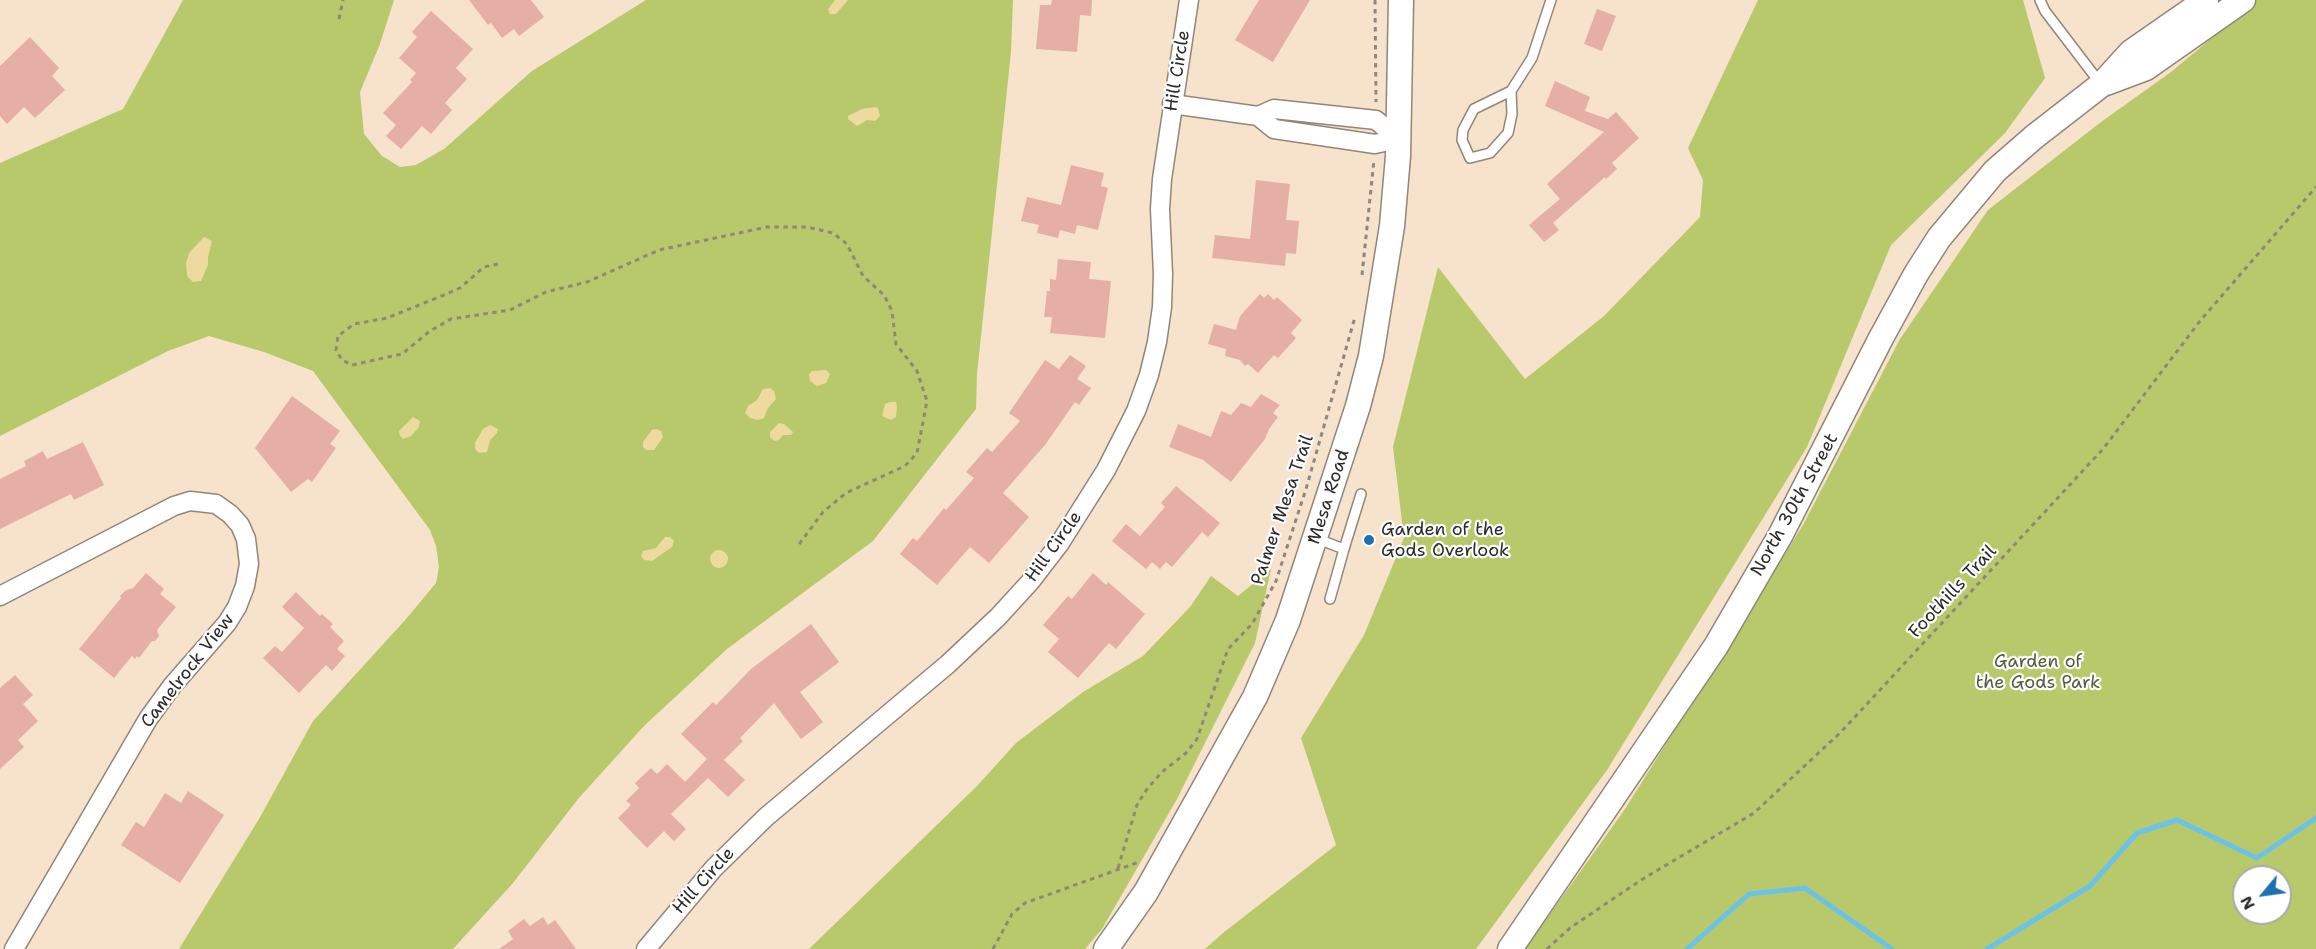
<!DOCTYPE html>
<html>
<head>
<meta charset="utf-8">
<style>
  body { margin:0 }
  #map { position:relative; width:2316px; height:949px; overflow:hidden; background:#f7e2cb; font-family:"Shantell Sans",sans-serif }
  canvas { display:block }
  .north { position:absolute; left:2232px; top:865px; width:60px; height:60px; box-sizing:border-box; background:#fff; border:2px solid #aaa; border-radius:50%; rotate:241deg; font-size:16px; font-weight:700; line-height:24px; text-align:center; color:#2b2b2b }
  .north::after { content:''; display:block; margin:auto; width:21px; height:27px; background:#1f6fb2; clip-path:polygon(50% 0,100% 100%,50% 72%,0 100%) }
</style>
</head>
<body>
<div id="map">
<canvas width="2316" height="949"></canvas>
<div class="north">N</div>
</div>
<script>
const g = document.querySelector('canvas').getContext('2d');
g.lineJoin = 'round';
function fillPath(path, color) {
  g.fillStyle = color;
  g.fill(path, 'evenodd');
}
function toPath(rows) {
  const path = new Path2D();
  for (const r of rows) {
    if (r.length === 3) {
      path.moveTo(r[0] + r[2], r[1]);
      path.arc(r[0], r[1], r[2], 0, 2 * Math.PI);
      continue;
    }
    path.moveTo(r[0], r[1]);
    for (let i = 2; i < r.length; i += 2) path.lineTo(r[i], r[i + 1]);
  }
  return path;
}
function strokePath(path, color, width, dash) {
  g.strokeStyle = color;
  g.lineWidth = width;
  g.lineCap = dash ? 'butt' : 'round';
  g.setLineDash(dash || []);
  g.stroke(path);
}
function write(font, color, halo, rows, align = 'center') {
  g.font = font + ' "Shantell Sans",sans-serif';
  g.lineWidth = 4.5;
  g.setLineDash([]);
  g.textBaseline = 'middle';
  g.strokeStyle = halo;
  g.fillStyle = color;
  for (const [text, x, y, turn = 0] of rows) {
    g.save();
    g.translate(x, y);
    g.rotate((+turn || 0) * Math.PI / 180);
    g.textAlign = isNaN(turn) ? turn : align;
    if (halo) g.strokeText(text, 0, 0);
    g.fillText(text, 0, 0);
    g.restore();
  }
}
const green = toPath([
  [183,0,394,0,380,44,360,92,364,134,382,156,400,167,416,165,444,149,532,71,646,0,1013,0,1011,52,977,374,976,409,873,541,727,649,644,726,578,799,513,883,453,949,179,949,259,819,313,721,407,618,436,583,439,567,436,546,430,530,313,371,264,352,209,336,168,351,0,436,0,163,123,109],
  [1758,0,2023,0,2045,78,2005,133,1891,245,1807,447,1607,770,1476,949,1205,949,1223,933,1336,845,1301,738,1364,635,1404,538,1393,447,1438,267,1525,379,1604,316,1700,217,1703,180,1688,148],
  [2257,0,2316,0,2316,949,1525,949,1625,809,1803,525,1900,339,1988,210,2101,122,2171,72],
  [2244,877,2280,877,2280,913,2244,913],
  [1271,569,1255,643,1177,799,1102,929,1085,949,809,949,977,786,1016,743,1083,692,1143,656,1190,607,1211,576,1238,596]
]);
const sand = toPath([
  [835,0,848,0,836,14,830,14,828,9],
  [875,107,878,108,880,116,875,121,867,120,857,126,848,119,848,116,862,109],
  [204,237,212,241,208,257,208,265,201,281,193,282,187,276,186,263,189,253],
  [826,370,830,374,826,383,817,386,810,381,809,374,812,371],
  [770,388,774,391,776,399,768,408,764,418,758,420,750,418,745,413,748,406,757,400,763,389],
  [890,402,896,402,897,406,896,417,891,420,882,416,885,404],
  [413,417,420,421,419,427,411,436,403,439,400,436,399,431],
  [779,423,784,424,793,432,791,435,783,435,779,440,774,441,770,437,770,432],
  [490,425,498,429,497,433,490,440,487,452,479,453,475,449,475,443,483,429],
  [656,429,661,431,663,437,654,450,646,450,643,447,643,442,652,430],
  [665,537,670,537,674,541,672,547,652,561,644,560,641,556,643,551,656,548],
  [719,559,9]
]);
const stream = toPath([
  [1687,949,1749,894,1805,888,1892,949],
  [1987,949,2090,886,2137,833,2177,820,2257,858,2316,818]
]);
const building = toPath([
  [469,0,531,0,544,17,519,36,514,29,502,38,491,23,488,25],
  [1052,0,1092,0,1091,16,1080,15,1077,52,1036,49,1040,5,1051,5],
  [1259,0,1310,0,1273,62,1235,40],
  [1597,9,1616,16,1602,51,1584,44],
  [431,11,473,49,456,68,467,79,445,103,452,110,431,134,422,126,401,149,386,136,396,125,383,113,412,82,410,80,416,73,399,58,417,37,412,32],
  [30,37,59,68,52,76,65,90,35,118,24,107,7,124,0,116,0,66],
  [1555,81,1590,97,1585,111,1608,119,1616,112,1639,138,1612,163,1617,169,1606,179,1605,177,1553,223,1559,230,1544,242,1529,225,1560,199,1547,184,1604,132,1545,106],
  [1071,165,1104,173,1101,186,1108,188,1098,230,1077,225,1075,234,1060,230,1058,238,1037,233,1039,225,1021,221,1027,197,1061,205],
  [1256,180,1290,184,1286,220,1299,221,1296,254,1286,253,1285,266,1212,258,1215,235,1250,239],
  [1058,259,1091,262,1089,279,1111,281,1105,338,1050,333,1052,317,1044,317,1047,291,1050,291,1050,279,1056,280],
  [1260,294,1264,298,1268,294,1274,300,1277,297,1302,320,1291,333,1296,338,1278,358,1274,355,1258,373,1248,364,1245,366,1240,360,1225,356,1226,349,1208,344,1214,324,1236,330,1240,316],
  [1070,355,1086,366,1077,379,1091,388,1079,405,1075,402,1045,445,1003,493,1029,517,989,563,970,547,937,585,900,554,913,538,917,541,944,508,946,510,974,478,966,472,987,448,992,452,1020,421,1009,413,1045,360,1059,369],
  [1261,394,1280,405,1273,413,1278,417,1269,429,1265,439,1231,482,1203,460,1169,447,1178,424,1211,437,1221,411,1231,415,1241,403,1251,407],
  [292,396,340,431,330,444,336,448,312,482,308,479,291,492,255,448],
  [83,442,104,485,74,500,71,494,0,529,0,479,26,466,24,461,43,451,47,459],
  [1176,486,1220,523,1208,537,1202,532,1172,567,1166,562,1160,569,1152,562,1146,569,1112,541,1126,524,1140,536,1165,507,1161,503],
  [146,573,164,589,160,594,176,607,157,630,159,636,155,641,152,641,139,658,137,656,135,659,132,656,114,678,79,649,121,598,120,596,126,590,133,588],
  [1093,573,1106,585,1108,582,1145,614,1116,649,1109,643,1078,678,1048,652,1059,639,1043,625,1068,596,1072,599],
  [296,592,320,616,322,614,333,624,330,627,344,641,337,649,345,656,332,671,326,665,299,693,263,658,275,646,282,652,304,628,282,607],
  [811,624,839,662,800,692,823,722,801,739,774,703,740,738,743,741,724,760,745,780,728,797,708,778,671,814,686,829,674,841,664,831,647,848,618,818,631,805,626,801,639,788,635,783,651,768,657,774,667,764,685,782,707,759,681,734,713,702,716,705,751,669],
  [15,675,33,695,23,704,38,721,18,740,24,747,0,769,0,688],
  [188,791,224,815,180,883,121,845,136,822,144,827,165,793,181,803],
  [543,917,548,925,555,920,576,949,499,949,513,939,508,931,524,919,530,926]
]);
const path = toPath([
  [1375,0,1376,102],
  [339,19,343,0],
  [498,264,484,267,460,288,444,295,387,318,354,324,338,336,336,350,342,360,352,365,402,354,430,331,451,319,510,310,546,292,587,282,659,250,767,227,807,227,833,233,847,244,863,276,884,295,892,311,896,344,917,371,927,401,917,453,905,466,846,493,823,512,797,547],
  [1362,275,1374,160],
  [1118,868,1137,805,1147,789,1162,772,1186,753,1197,739,1228,649,1252,624,1276,581,1306,489,1355,317],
  [993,949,1012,914,1025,903,1139,862],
  [1547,949,1570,928,1641,880,1754,813,1841,732,2103,449,2200,321,2316,187]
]);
const service = toPath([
  [2040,0,2045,11,2100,83],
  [1511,91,1474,109,1463,130,1462,140,1470,158,1490,153,1508,133,1512,114,1511,91,1532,58,1551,0],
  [1315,538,1344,549,1330,599],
  [1344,549,1361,494]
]);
const minor = toPath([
  [1172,104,1258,116,1274,129,1375,144,1398,139],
  [1258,116,1274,109,1376,120,1398,139],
  [0,596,174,506,190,501,216,504,230,514,240,525,246,539,249,564,245,586,237,607,227,623,172,686,148,719,14,949],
  [646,949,714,868,766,817,948,664,998,617,1030,582,1060,543,1106,470,1136,411,1149,375,1157,342,1162,307,1163,274,1160,209,1162,179,1189,0]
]);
const secondary = toPath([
  [2106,83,2146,68,2243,0],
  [1106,949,1146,892,1255,697,1288,620,1358,406,1371,356,1392,226,1398,156,1401,0],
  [1510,949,1716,646,1780,536,1881,338,1916,274,1939,238,1995,171,2034,137,2101,85,2131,52,2206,0]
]);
const markers = [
  [1369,540,6,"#1f6fb2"]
];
const streetNames = [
  ["Hill Circle",1178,71,-81],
  ["Mesa Road",1329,497,-72],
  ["North 30th Street",1795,505,-61],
  ["Palmer Mesa Trail",1283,510,-71],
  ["Hill Circle",1054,547,-54],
  ["Foothills Trail",1953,592,-47],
  ["Camelrock View",188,671,-52],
  ["Hill Circle",704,881,-48]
];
const poiNames = [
  ["Garden of the",1381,530],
  ["Gods Overlook",1381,551]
];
const parkNames = [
  ["Garden of",2038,662],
  ["the Gods Park",2038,683]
];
fillPath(green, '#b8c96c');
fillPath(sand, '#eeda9e');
strokePath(stream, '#6ac2e8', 5);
fillPath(building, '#e6afa5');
strokePath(service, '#91867b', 12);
strokePath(minor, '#91867b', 21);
strokePath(secondary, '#91867b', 27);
strokePath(path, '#91867b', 3, [4.5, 4.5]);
strokePath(service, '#fff', 9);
strokePath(minor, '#fff', 18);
strokePath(secondary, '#fff', 24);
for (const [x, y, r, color] of markers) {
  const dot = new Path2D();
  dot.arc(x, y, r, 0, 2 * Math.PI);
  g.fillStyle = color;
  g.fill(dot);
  strokePath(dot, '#fff', 2);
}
write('18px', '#2b2b2b', '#fff', streetNames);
write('18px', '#2b2b2b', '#fff', poiNames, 'left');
write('18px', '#555a3e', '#fff', parkNames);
</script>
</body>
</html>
